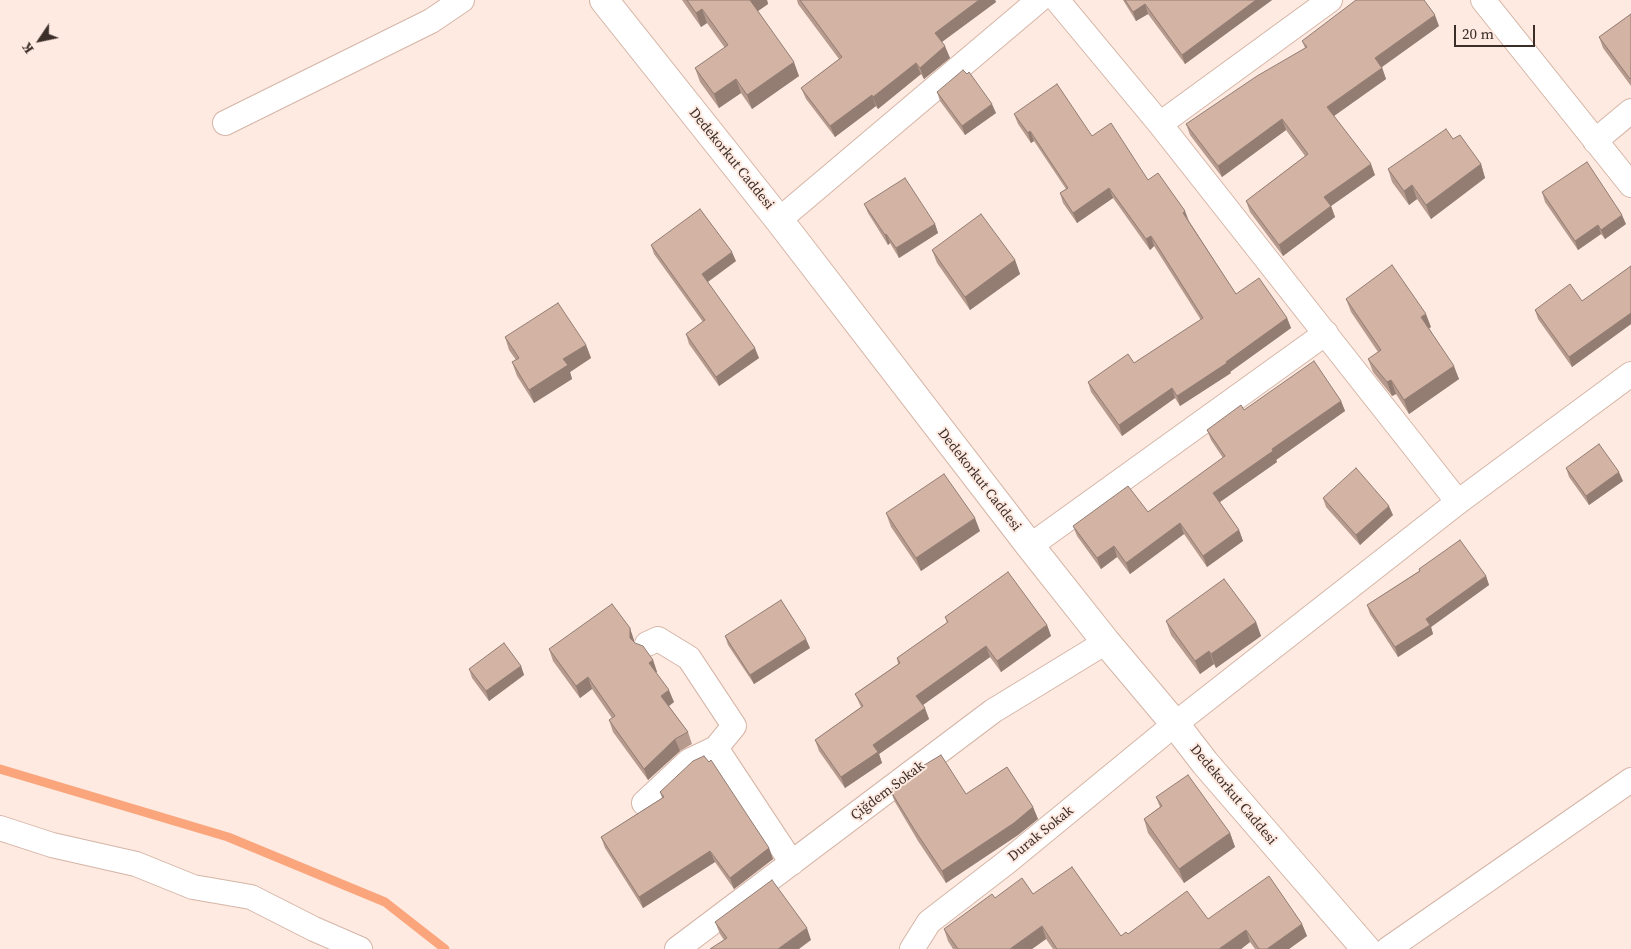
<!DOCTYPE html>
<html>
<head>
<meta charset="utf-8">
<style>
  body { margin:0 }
  #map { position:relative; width:1631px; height:949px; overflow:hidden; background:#feeae1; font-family:"Source Serif 4",serif }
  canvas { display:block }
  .north { position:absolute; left:15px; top:15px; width:50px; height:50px; -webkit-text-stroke:4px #feeae1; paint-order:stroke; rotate:236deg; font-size:14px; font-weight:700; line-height:20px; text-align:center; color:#3b2e29 }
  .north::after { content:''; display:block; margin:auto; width:18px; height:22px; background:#3b2e29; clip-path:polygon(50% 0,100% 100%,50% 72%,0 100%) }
  .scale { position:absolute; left:1454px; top:25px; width:81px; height:22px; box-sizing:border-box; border:2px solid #3b2e29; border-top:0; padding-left:6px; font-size:15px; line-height:18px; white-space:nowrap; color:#3b2e29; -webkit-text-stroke:4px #feeae1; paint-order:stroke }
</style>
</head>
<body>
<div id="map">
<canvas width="1631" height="949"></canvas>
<div class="north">K</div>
<div class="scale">20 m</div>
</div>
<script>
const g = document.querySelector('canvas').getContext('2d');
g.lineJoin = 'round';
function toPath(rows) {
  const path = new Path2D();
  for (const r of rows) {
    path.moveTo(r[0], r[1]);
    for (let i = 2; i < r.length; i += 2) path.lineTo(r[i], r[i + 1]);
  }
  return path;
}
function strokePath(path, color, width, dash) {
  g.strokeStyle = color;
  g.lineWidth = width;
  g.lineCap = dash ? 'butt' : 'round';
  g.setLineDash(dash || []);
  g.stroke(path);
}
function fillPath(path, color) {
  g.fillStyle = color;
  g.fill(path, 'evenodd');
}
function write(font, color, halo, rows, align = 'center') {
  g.font = font + ' "Source Serif 4",serif';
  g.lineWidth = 4;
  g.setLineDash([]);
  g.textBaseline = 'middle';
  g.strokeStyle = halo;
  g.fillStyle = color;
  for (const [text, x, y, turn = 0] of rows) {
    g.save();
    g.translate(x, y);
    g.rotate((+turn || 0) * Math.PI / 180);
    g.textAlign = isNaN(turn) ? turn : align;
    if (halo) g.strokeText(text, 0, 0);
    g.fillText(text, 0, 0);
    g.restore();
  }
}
const stream = toPath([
  [0,769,228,837,385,902,445,949]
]);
const minor = toPath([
  [1057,0,1160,124,1458,502],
  [1483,0,1631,185],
  [225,123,431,21,462,0],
  [1160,124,1330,0],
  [1595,141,1631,111],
  [779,220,1039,0],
  [1030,546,1326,333],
  [647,644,658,639,689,658,734,726,716,748,792,863],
  [644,803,689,761,716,748],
  [0,828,52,845,136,864,193,887,251,897,314,929,360,949],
  [677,949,993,711,1106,642],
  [912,949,929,922,1007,862,1175,724,1458,502,1631,374],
  [1388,949,1631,780]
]);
const tertiary = toPath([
  [604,0,779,220,1030,546,1106,642,1175,724,1205,763,1366,949]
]);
const wall = toPath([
  [682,0,767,0,768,4,758,11,799,76,752,109,741,93,719,108,700,82,695,68,725,48,707,23,701,27],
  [797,0,995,0,996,2,942,42,950,58,924,79,921,74,878,109,876,106,835,137,806,99,801,88,839,59,798,4],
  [1123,0,1272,0,1185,64,1148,14,1136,21],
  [1631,14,1631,86,1603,48,1599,37],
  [1439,26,1382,67,1386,79,1334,116,1375,175,1331,206,1335,217,1283,256,1250,212,1246,201,1305,156,1286,130,1222,177,1190,135,1186,124,1305,48,1302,41],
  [937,92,996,113,965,135,940,101],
  [1014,114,1092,136,1148,180,1189,221,1236,294,1287,318,1291,328,1230,372,1231,373,1180,406,1175,398,1122,436,1091,392,1088,382,1134,363,1201,320,1154,246,1150,250,1113,198,1077,223,1063,203,1060,193,1066,189,1034,141,1031,143,1018,124],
  [1453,139,1481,164,1485,178,1431,219,1417,199,1409,205,1392,182,1388,169],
  [1542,192,1626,224,1605,239,1601,234,1578,250,1545,202],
  [864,204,935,224,938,233,899,258,890,243,888,245,868,213],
  [651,245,736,261,708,282,759,358,719,386,689,344,686,334,703,322,654,254],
  [932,250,1015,260,1020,274,970,310,937,263],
  [1631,266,1631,324,1572,367,1538,319,1535,310,1582,301],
  [1346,299,1431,327,1429,328,1459,379,1409,414,1396,394,1392,396,1373,372,1368,359,1378,352,1351,312],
  [505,337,586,345,591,358,570,372,572,379,534,403,517,376,512,362,516,360,509,350],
  [1341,401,1345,411,1276,460,1277,462,1220,502,1239,530,1243,541,1207,567,1184,534,1130,574,1117,557,1101,569,1077,536,1073,526,1148,512,1223,458,1211,440,1207,430,1244,410],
  [1566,468,1623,481,1589,505,1569,477],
  [1323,498,1393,515,1360,545,1326,507],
  [886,513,980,531,921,571,891,527],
  [1419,569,1486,576,1489,585,1431,627,1433,634,1398,657,1370,614,1367,605,1419,571],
  [945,617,1047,625,1051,636,1001,672,990,657,923,705,929,719,879,754,882,763,845,788,819,751,815,740,861,707,855,694,898,664,897,658,947,623],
  [1166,621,1256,622,1261,636,1216,668,1214,664,1200,674,1171,635],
  [725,636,810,648,754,684,728,645],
  [634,640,634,643,653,660,657,672,656,672,674,702,669,706,688,732,692,744,680,751,648,780,613,732,609,720,612,718,592,689,580,698,553,661,549,649],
  [521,666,524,675,489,701,472,678,469,669],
  [890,790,966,794,1033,807,1038,819,1018,835,946,883,918,841,895,802],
  [660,792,769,848,773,859,734,889,715,862,643,908,605,848,601,837,662,798],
  [1156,797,1230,833,1235,847,1184,883,1148,833,1144,819,1160,807],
  [1033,894,1121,936,1208,919,1302,924,1307,936,1289,949,1255,949,1250,942,1241,949,1053,949,1046,939,1032,949,953,949,948,941,944,929,995,898],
  [715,922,811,940,724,940,720,934]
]);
const shadedWall = toPath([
  [750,0,767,0,768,4,755,13],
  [979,0,995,0,996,2,939,44,935,33],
  [1256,0,1272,0,1185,64,1182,55],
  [1145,4,1148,14,1136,21,1133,12],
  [702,9,707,23,701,27,696,13],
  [1435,15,1439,26,1379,69,1375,58],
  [945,46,950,58,924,79,920,68],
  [794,62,799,76,752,109,747,95],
  [916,63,921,74,878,109,873,97],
  [1382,68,1386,79,1331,118,1327,107],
  [736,79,741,93,719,108,714,94],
  [872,95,876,106,835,137,830,126],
  [992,104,996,113,965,135,962,126],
  [1282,119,1286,130,1222,177,1218,166],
  [1030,131,1034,141,1031,143,1028,133],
  [1371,164,1375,175,1331,206,1335,217,1283,256,1279,245,1324,197],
  [1481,164,1485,178,1431,219,1426,205],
  [1412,185,1417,199,1409,205,1404,191],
  [1109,188,1113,198,1077,223,1073,213],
  [1185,211,1189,221,1183,213],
  [1622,215,1626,224,1605,239,1601,230],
  [935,224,938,233,899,258,896,248],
  [1598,225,1601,234,1578,250,1575,241],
  [886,234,890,243,888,245,885,235],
  [1151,236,1154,246,1150,250,1146,239],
  [732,252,736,261,706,283,702,274],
  [1015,260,1020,274,970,310,965,297],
  [1631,313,1631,324,1572,367,1569,357],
  [1426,314,1431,327,1426,330,1421,317],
  [1287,318,1291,328,1230,372,1231,373,1180,406,1177,396],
  [586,345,591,358,570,372,572,379,534,403,529,390,563,359],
  [755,348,759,358,719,386,716,377],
  [1454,366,1459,379,1409,414,1404,400],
  [1391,380,1396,394,1392,396,1387,382],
  [1172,388,1175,398,1122,436,1119,425],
  [1341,401,1345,411,1276,460,1277,462,1217,504,1213,493,1272,449],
  [1619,472,1623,481,1589,505,1586,496],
  [1389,506,1393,515,1360,545,1356,535],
  [975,518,980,531,921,571,916,558],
  [1180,523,1184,534,1130,574,1126,563],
  [1239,530,1243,541,1207,567,1203,556],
  [1114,546,1117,557,1101,569,1097,558],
  [1486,576,1489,585,1431,627,1433,634,1398,657,1395,647,1426,619],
  [1256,622,1261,636,1216,668,1211,654],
  [1047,625,1051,636,1001,672,997,661],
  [630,628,634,640,635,650,630,638],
  [806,639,810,648,754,684,750,675],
  [986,646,990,657,920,707,916,696],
  [1209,651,1214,664,1200,674,1195,661],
  [653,660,657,672,653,675,649,663],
  [521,666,524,675,489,701,486,691],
  [588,677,592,689,580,698,576,686],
  [669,690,674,702,666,708,661,696],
  [925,708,929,719,879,754,882,763,845,788,841,777,873,745],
  [675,739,680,751,648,780,644,769],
  [1033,807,1038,819,1018,835,946,883,942,871],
  [1230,833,1235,847,1184,883,1179,869],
  [769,848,773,859,734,889,730,878],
  [710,851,715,862,643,908,639,897],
  [1302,924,1307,936,1289,949,1267,949],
  [1042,926,1046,939,1032,949,1010,949],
  [807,928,811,940,799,949,778,949],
  [1246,930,1250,942,1241,949,1219,949]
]);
const building = toPath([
  [687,0,750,0,794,62,747,95,736,79,714,94,695,68,728,45,702,9,696,13,687,0],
  [800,0,979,0,935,33,945,46,920,68,916,63,873,97,872,95,830,126,801,88,842,57,800,0],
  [1125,0,1256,0,1182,55,1145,4,1133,12,1125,0],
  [1356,0,1424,0,1435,15,1375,58,1382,68,1327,107,1371,164,1324,197,1331,206,1279,245,1246,201,1308,154,1282,119,1218,166,1186,124,1257,76,1307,47,1302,41,1356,0],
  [1631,14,1631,78,1630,79,1599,37,1631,14],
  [963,70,967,74,969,72,992,104,962,126,937,92,963,70],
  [1057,84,1092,136,1111,123,1148,180,1158,173,1185,211,1183,213,1236,294,1259,278,1287,318,1226,362,1227,363,1177,396,1172,388,1119,425,1088,382,1128,354,1134,363,1203,318,1151,236,1146,239,1109,188,1073,213,1060,193,1068,188,1030,131,1028,133,1014,114,1057,84],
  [1446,129,1453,139,1460,135,1481,164,1426,205,1412,185,1404,191,1388,169,1446,129],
  [1587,162,1622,215,1601,230,1598,225,1575,241,1542,192,1587,162],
  [905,178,935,224,896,248,886,234,885,235,864,204,905,178],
  [700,209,732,252,702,274,755,348,716,377,686,334,705,320,651,245,700,209],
  [981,214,1015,260,965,297,932,250,981,214],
  [1392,265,1426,314,1421,317,1454,366,1404,400,1391,380,1387,382,1368,359,1381,350,1346,299,1392,265],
  [1631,266,1631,313,1569,357,1535,310,1570,284,1582,301,1631,266],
  [558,303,586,345,563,359,568,365,529,390,512,362,519,358,505,337,558,303],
  [1314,361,1341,401,1272,449,1273,451,1213,493,1239,530,1203,556,1180,523,1126,563,1114,546,1097,558,1073,526,1128,486,1148,512,1225,456,1207,430,1241,405,1244,410,1314,361],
  [1599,444,1619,472,1586,496,1566,468,1599,444],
  [1356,468,1389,506,1356,535,1323,498,1356,468],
  [944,474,975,518,916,558,886,513,944,474],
  [1460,540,1486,576,1426,619,1430,625,1395,647,1367,605,1420,571,1419,569,1460,540],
  [1008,572,1047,625,997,661,986,646,916,696,925,708,873,745,878,752,841,777,815,740,863,706,855,694,900,663,897,658,948,622,945,617,1008,572],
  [1224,579,1256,622,1211,654,1209,651,1195,661,1166,621,1224,579],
  [781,600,806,639,750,675,725,636,781,600],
  [612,604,630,628,630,638,635,643,643,646,653,660,649,663,669,690,661,696,688,732,675,739,644,769,609,720,615,716,588,677,576,686,549,649,612,604],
  [504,643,521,666,486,691,469,669,504,643],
  [941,755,966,794,1007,767,1033,807,1014,823,942,871,914,829,890,790,916,770,941,755],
  [704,756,709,762,711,760,769,848,730,878,710,851,639,897,601,837,664,797,660,792,693,761,704,756],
  [1188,775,1230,833,1179,869,1144,819,1162,806,1156,797,1188,775],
  [1072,867,1121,936,1126,932,1128,934,1187,891,1208,919,1269,876,1302,924,1267,949,1259,949,1246,930,1219,949,1057,949,1042,926,1010,949,958,949,944,929,992,894,995,898,1022,878,1033,894,1072,867],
  [772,880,807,928,778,949,710,949,727,938,715,922,772,880]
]);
const streetNames = [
  ["Dedekorkut Caddesi",731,159,51],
  ["Dedekorkut Caddesi",979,480,52],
  ["Çiğdem Sokak",888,791,-37],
  ["Dedekorkut Caddesi",1233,795,50],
  ["Durak Sokak",1041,834,-39]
];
strokePath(stream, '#fba57c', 9);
strokePath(minor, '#d5b5a7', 26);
strokePath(tertiary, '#d5b5a7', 30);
strokePath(minor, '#fff', 24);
strokePath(tertiary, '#fff', 28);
fillPath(wall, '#b59a8d');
fillPath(shadedWall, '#937d73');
fillPath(building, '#d2b3a4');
strokePath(building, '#937d73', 1);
write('14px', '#3b2e29', '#feeae1', streetNames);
</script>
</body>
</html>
